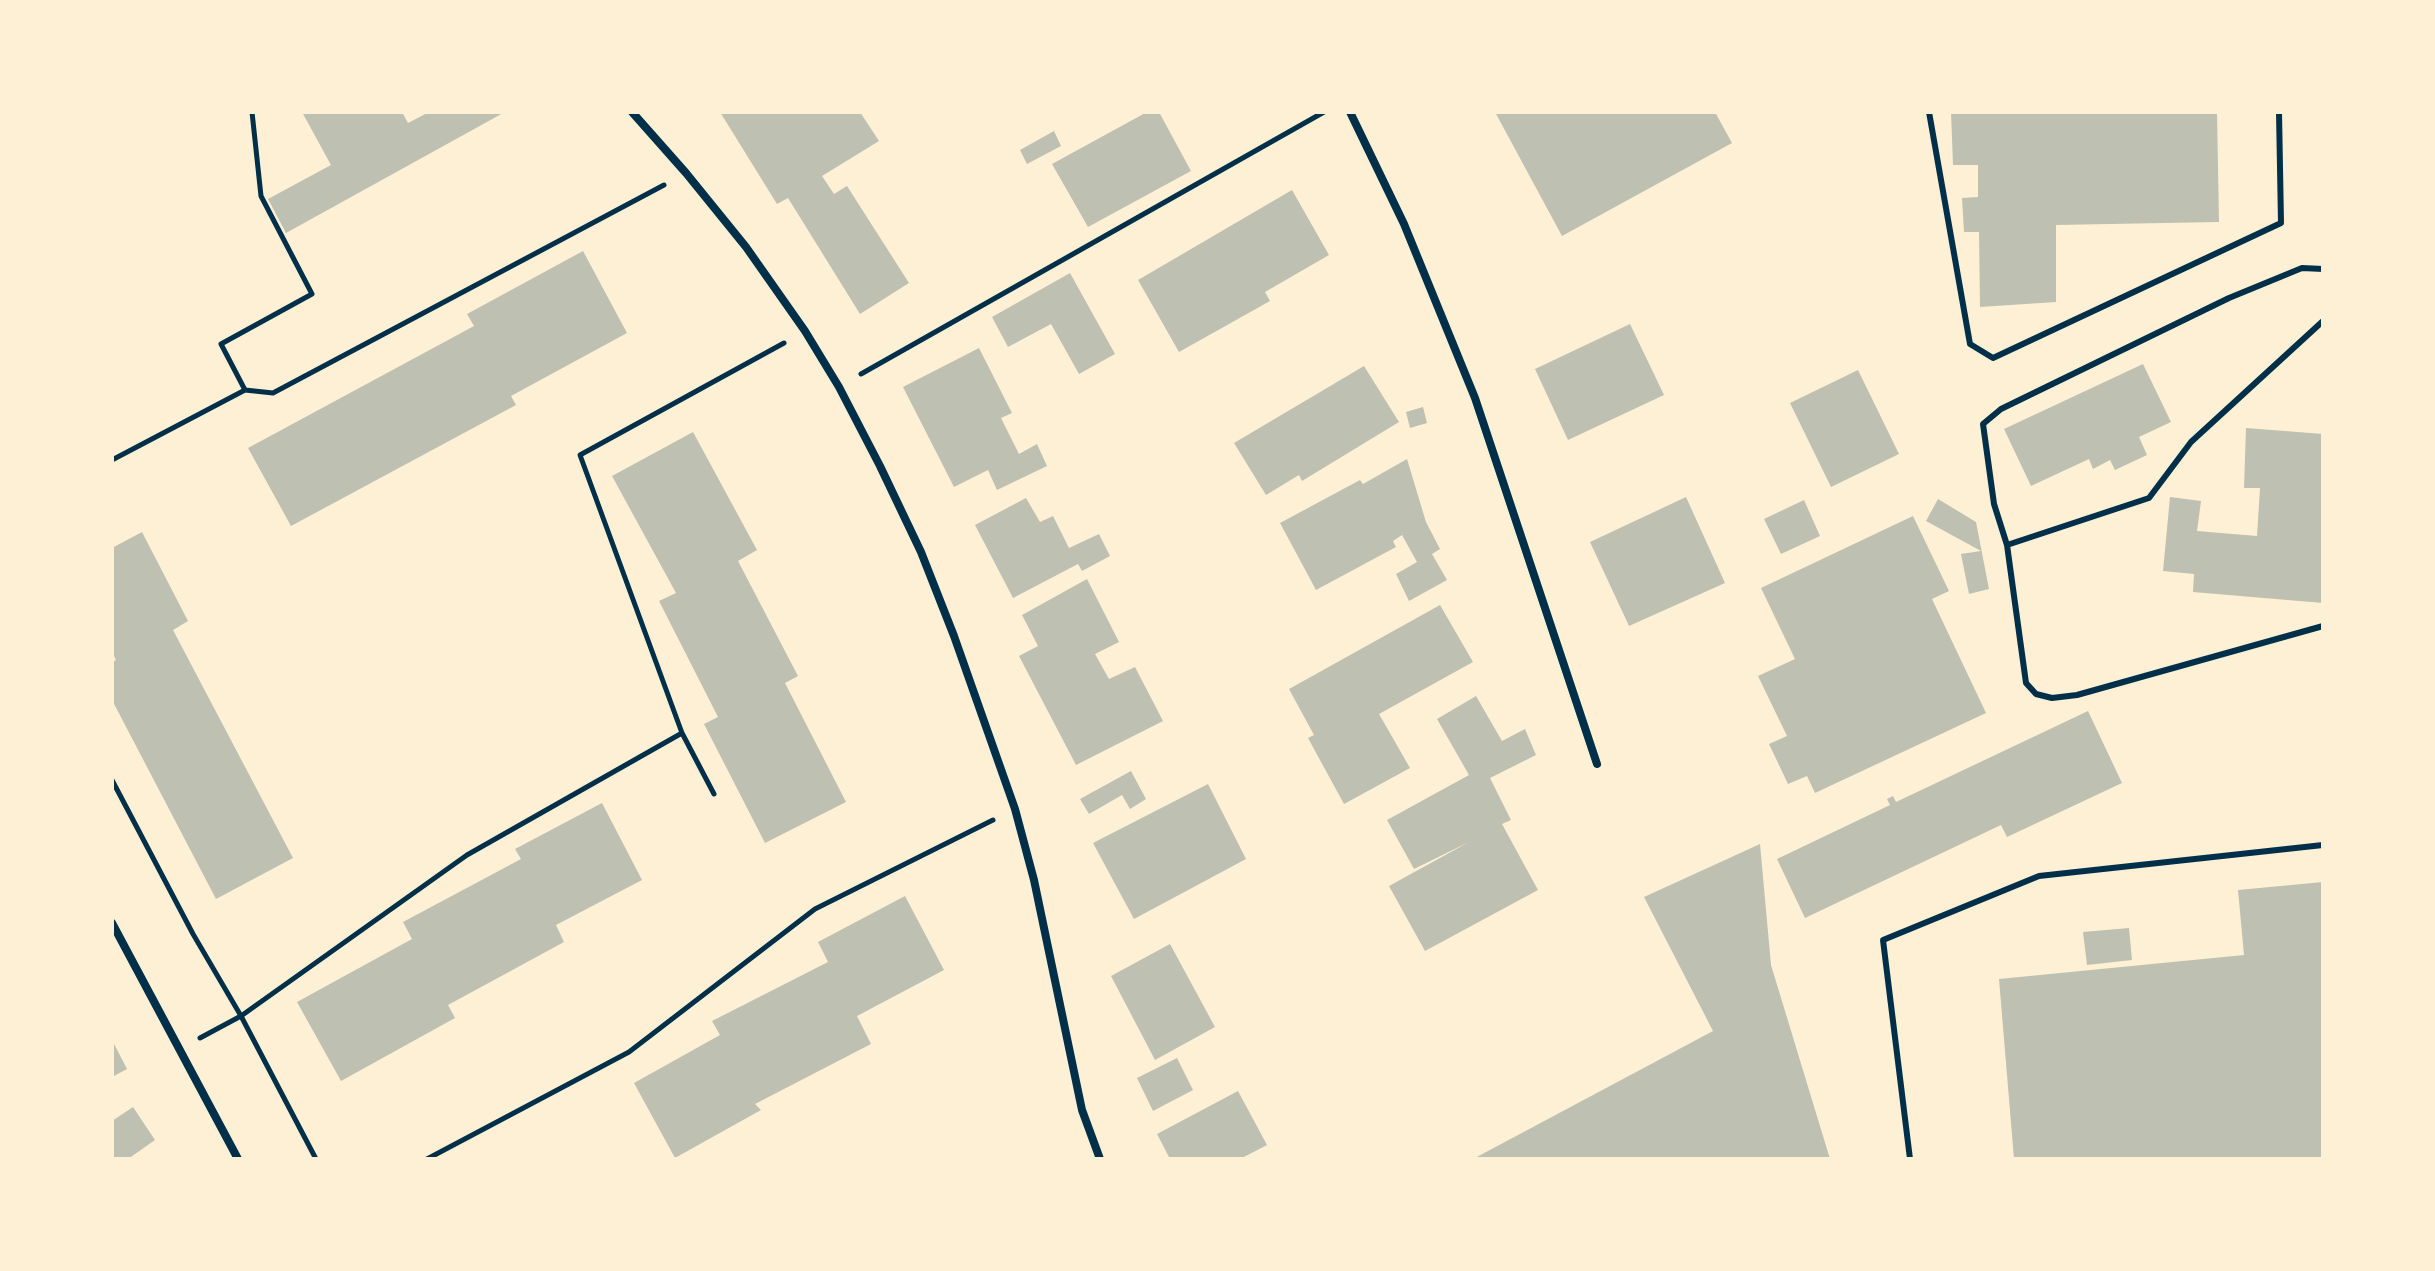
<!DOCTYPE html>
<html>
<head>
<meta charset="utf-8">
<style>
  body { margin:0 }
  #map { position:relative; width:2435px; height:1271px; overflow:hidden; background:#fdf0d5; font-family:Barlow,sans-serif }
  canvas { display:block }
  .frame { position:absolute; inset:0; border:114px solid #fdf0d5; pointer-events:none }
</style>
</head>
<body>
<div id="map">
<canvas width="2435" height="1271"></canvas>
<div class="frame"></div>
</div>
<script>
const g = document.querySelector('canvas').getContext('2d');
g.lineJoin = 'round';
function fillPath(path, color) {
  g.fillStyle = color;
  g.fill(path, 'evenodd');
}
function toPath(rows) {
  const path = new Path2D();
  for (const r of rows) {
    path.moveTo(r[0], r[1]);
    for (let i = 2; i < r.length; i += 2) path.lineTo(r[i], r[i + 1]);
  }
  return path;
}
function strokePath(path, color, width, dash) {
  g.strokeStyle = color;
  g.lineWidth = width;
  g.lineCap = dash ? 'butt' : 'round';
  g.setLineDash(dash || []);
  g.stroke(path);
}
const building = toPath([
  [302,112,402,112,408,123,429,112,505,112,286,233,268,199,331,165],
  [720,112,860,112,879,141,822,176,834,194,847,186,909,283,860,314,788,198,777,204],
  [1147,112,1159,112,1191,171,1088,227,1052,164],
  [1495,112,1715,112,1732,143,1562,236],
  [1951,112,2217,112,2219,222,2056,225,2056,302,1980,307,1979,232,1964,232,1962,198,1978,197,1978,165,1953,165],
  [1054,131,1061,146,1027,164,1020,150],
  [1292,190,1329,255,1265,292,1270,301,1179,352,1138,280],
  [583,251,627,333,511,396,516,405,291,526,248,448,474,326,467,314],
  [1070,273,1115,354,1079,374,1051,324,1008,347,992,317],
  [1630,324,1664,395,1568,440,1535,369],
  [979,348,1012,413,1001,418,1019,454,1037,444,1047,466,997,490,988,470,954,487,903,387],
  [2143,364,2171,422,2139,437,2147,455,2115,470,2110,460,2093,469,2089,459,2031,486,2004,429],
  [1364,366,1399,422,1302,481,1299,475,1266,495,1234,443],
  [1858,370,1899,454,1831,487,1790,403],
  [1423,407,1427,423,1410,428,1406,412],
  [2246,428,2323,434,2323,603,2193,592,2194,574,2163,571,2170,497,2201,501,2197,531,2257,536,2260,488,2244,488],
  [693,432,757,550,738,561,798,676,785,683,846,802,765,843,704,724,718,717,659,601,676,593,612,476],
  [1407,459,1426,522,1440,549,1432,554,1447,580,1409,601,1396,574,1417,562,1402,535,1393,541,1396,547,1316,590,1280,523,1360,480,1363,484],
  [1686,497,1725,583,1629,626,1590,542],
  [1026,498,1040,522,1053,516,1069,548,1099,534,1110,556,1082,571,1078,564,1013,598,975,525],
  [1938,499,1976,522,1989,589,1969,594,1961,554,1981,551,1926,521],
  [1804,500,1820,536,1781,554,1764,519],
  [1913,516,1949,591,1932,599,1986,713,1815,793,1807,776,1788,784,1769,744,1787,736,1758,676,1795,659,1761,588],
  [142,532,188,621,173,630,293,858,216,899,112,700,112,662,116,660,112,652,112,548],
  [1087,579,1119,642,1095,654,1109,679,1135,667,1163,721,1076,765,1019,656,1038,646,1022,615],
  [1440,605,1473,662,1379,714,1410,768,1344,804,1308,738,1314,735,1289,689],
  [1476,696,1502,741,1525,729,1536,755,1490,778,1511,820,1502,824,1538,890,1425,951,1389,886,1469,842,1414,869,1387,820,1469,775,1437,719],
  [2088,711,2122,783,2007,837,2001,825,1805,918,1777,859,1890,805,1887,799,1893,796,1896,802],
  [1131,771,1146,799,1130,809,1122,795,1089,814,1080,799],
  [1208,784,1246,859,1134,919,1093,843],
  [602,803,642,880,556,925,564,942,448,1005,455,1018,341,1081,297,1002,412,939,403,922,521,859,515,849],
  [1760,844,1771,965,1830,1159,1473,1159,1713,1031,1644,897],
  [2323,882,2323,1159,2014,1159,1999,979,2244,955,2238,890],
  [905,896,944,970,857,1016,871,1044,755,1104,761,1110,675,1158,634,1083,720,1035,712,1021,828,962,818,942],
  [2129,928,2132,960,2087,965,2083,932],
  [1170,944,1215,1027,1155,1060,1111,976],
  [112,1040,127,1069,112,1077],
  [1177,1058,1193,1090,1153,1111,1137,1078],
  [1238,1091,1267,1145,1240,1159,1170,1159,1157,1134],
  [133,1107,155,1140,128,1159,112,1159,112,1121]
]);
const path = toPath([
  [861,374,1324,112],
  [245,390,221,344,312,294,261,196,252,112],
  [112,460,245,390,273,393,664,185],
  [112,780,193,934,241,1016,316,1159],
  [714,794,682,733,580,455,784,343],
  [200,1038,241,1016,467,855,682,733],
  [427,1159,629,1052,815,909,993,820]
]);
const service = toPath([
  [1929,112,1970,344,1993,358,2281,223,2279,112],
  [2323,321,2191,442,2149,498,2007,545,2026,683,2036,694,2052,698,2077,695,2323,626],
  [2007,545,1994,504,1983,424,2001,409,2229,298,2302,268,2323,269],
  [1910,1159,1883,940,2039,876,2323,845]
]);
const minor = toPath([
  [632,112,686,173,746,247,805,331,839,387,880,466,921,552,954,636,1015,809,1034,880,1082,1110,1100,1159],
  [1350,112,1404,224,1475,398,1597,764],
  [112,923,238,1159]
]);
fillPath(building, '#bec0b2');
strokePath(path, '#003049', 5);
strokePath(service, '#003049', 6);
strokePath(minor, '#003049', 8);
</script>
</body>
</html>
